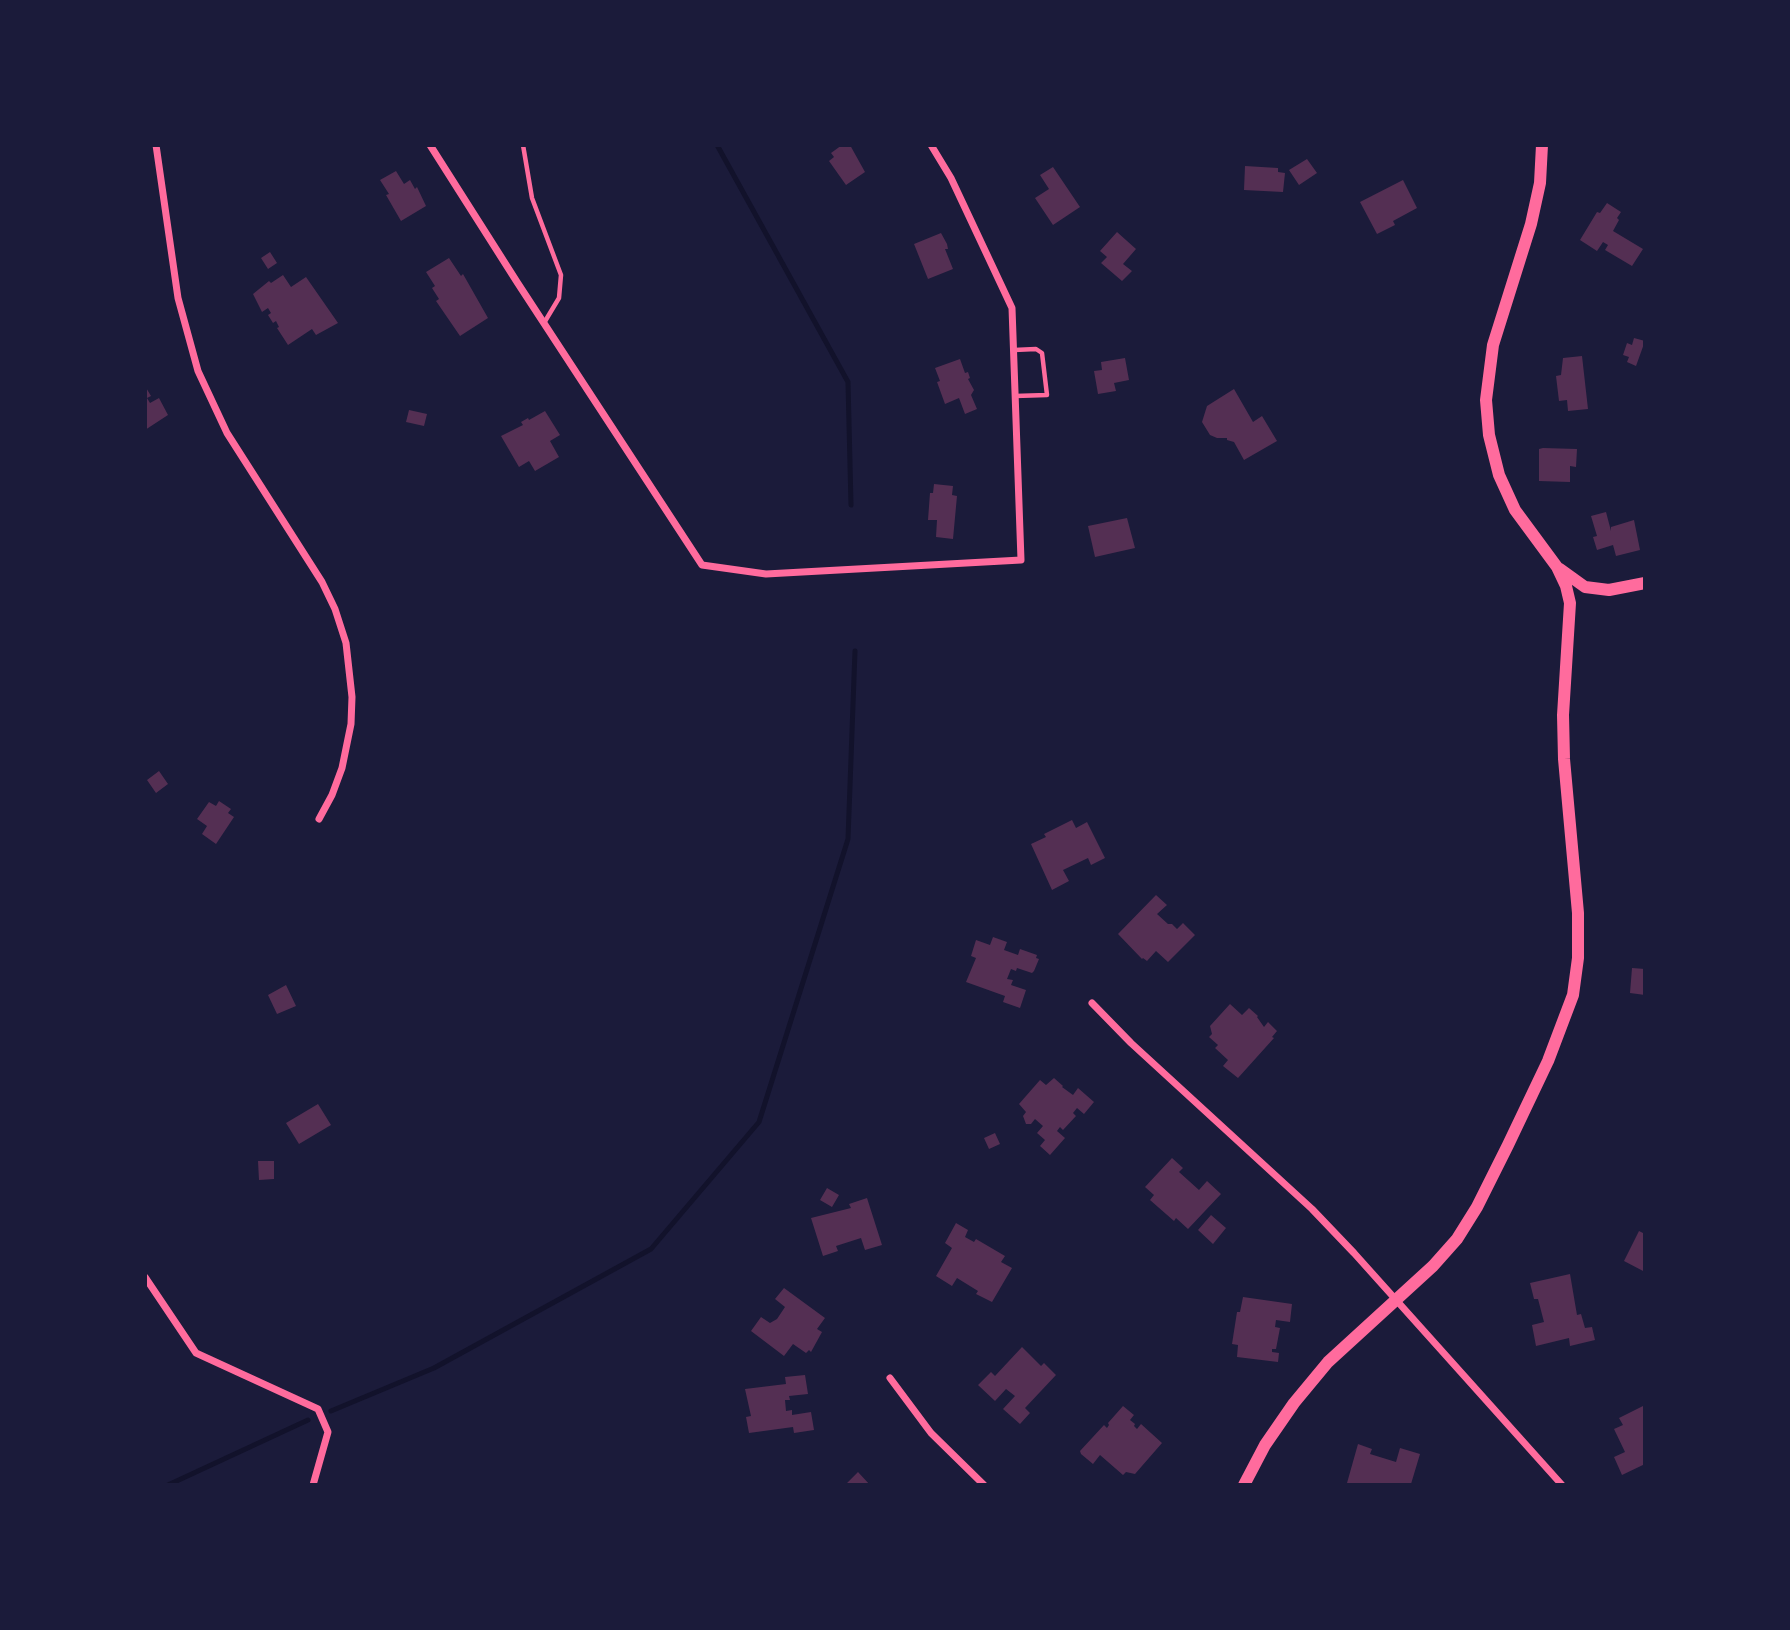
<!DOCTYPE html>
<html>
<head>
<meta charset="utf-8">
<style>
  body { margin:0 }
  #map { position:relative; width:1790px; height:1630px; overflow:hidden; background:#1b1b3a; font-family:Cabin,sans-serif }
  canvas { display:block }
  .frame { position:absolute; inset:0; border:147px solid #1b1b3a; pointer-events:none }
</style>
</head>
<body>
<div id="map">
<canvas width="1790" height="1630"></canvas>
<div class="frame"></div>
</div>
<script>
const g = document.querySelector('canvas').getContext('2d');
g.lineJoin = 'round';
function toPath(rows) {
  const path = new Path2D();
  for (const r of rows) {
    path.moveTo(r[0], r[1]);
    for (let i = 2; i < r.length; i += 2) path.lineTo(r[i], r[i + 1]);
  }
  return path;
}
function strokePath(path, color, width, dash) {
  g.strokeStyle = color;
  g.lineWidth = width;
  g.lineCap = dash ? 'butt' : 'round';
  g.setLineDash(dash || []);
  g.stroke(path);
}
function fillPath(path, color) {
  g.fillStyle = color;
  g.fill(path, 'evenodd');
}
const stream = toPath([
  [717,145,848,382,851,505],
  [331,1411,434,1368,651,1249,759,1122,848,839,855,651],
  [168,1485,308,1420]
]);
const building = toPath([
  [842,145,850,145,865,172,846,185,829,161,834,157,831,153],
  [1307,159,1317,173,1299,185,1289,170],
  [1245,166,1278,168,1278,172,1285,173,1283,192,1244,190],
  [1053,167,1080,207,1053,225,1035,198,1049,189,1040,175],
  [396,171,404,184,410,180,415,189,417,187,426,206,401,221,386,195,389,194,380,180],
  [1403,180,1417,208,1393,221,1395,225,1377,234,1360,202],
  [1607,203,1621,212,1617,218,1619,220,1613,231,1643,249,1632,266,1605,250,1608,245,1603,242,1597,251,1580,240,1597,212,1600,213],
  [1117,232,1136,249,1123,264,1132,271,1122,281,1101,263,1107,257,1100,251],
  [941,233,947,244,948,249,945,249,953,269,928,279,914,244],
  [270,252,277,263,268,269,261,258],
  [449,258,461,276,463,274,488,318,460,336,436,301,439,299,432,288,435,286,426,272],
  [283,275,291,287,306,277,338,323,316,335,312,329,288,345,277,328,279,327,276,321,273,323,268,315,271,313,268,308,262,312,253,294,269,281,271,283],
  [1634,338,1645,341,1636,366,1627,362,1629,357,1623,355,1627,343,1632,345],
  [1582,356,1588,409,1568,411,1567,400,1559,401,1556,376,1561,375,1563,358],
  [1125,358,1129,380,1114,383,1116,391,1098,394,1094,371,1102,370,1101,362],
  [960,359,965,373,968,372,970,378,968,379,974,390,971,395,977,409,965,414,959,398,945,404,937,382,940,381,935,368],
  [145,386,151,396,147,398,150,403,159,398,168,415,145,430],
  [1234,389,1253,422,1262,416,1277,441,1244,460,1234,442,1227,440,1227,438,1217,438,1210,435,1202,422,1207,406],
  [409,410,427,414,424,426,406,422],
  [545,411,560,435,550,441,559,457,535,471,529,461,519,467,501,436,523,425,521,422,528,418,529,420],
  [1543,448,1577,449,1576,467,1570,466,1570,482,1539,481,1539,449],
  [934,484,953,486,952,495,957,496,953,539,936,537,937,520,928,520,930,493,933,493],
  [1606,512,1611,531,1611,527,1634,520,1640,550,1616,556,1613,545,1597,550,1593,537,1597,536,1591,516],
  [1127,518,1135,548,1095,557,1088,526],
  [159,771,168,784,156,793,147,780],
  [219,801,231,809,228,813,234,817,216,844,202,834,207,826,197,819,209,802,216,806],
  [1072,820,1076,828,1087,822,1105,858,1091,865,1088,858,1063,870,1069,881,1052,890,1031,844,1046,837,1044,834],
  [1156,895,1167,905,1157,914,1168,924,1172,924,1177,929,1183,923,1195,935,1168,962,1156,951,1147,961,1143,958,1142,959,1118,934],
  [993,937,1007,942,1004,950,1018,955,1020,949,1037,955,1036,958,1039,959,1034,971,1032,973,1017,968,1016,971,1011,969,1007,979,1013,980,1011,985,1026,990,1020,1008,1003,1002,1005,996,966,982,976,958,971,956,976,940,990,945],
  [1632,968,1645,969,1645,995,1630,993],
  [286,985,296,1006,277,1014,268,995],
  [1230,1004,1242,1015,1249,1008,1258,1016,1257,1017,1264,1027,1268,1022,1277,1031,1272,1037,1274,1038,1238,1078,1223,1066,1228,1060,1215,1048,1218,1045,1209,1037,1212,1034,1210,1026],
  [1054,1078,1063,1086,1062,1087,1073,1095,1078,1088,1094,1102,1084,1114,1077,1108,1073,1113,1076,1116,1063,1130,1060,1127,1057,1131,1065,1138,1050,1155,1040,1146,1045,1140,1037,1133,1043,1126,1035,1119,1031,1124,1026,1124,1023,1116,1026,1112,1019,1104,1040,1080,1046,1085],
  [318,1104,331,1125,299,1144,286,1123],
  [995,1133,1000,1144,989,1149,984,1138],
  [1172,1158,1183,1168,1179,1172,1199,1190,1207,1181,1221,1194,1188,1229,1176,1218,1174,1221,1150,1200,1154,1195,1145,1187],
  [258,1161,274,1161,274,1179,259,1180],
  [827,1188,839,1195,832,1207,820,1200],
  [867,1198,882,1245,865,1250,861,1238,836,1246,838,1251,823,1256,811,1218,851,1208,849,1204],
  [1211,1215,1226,1228,1213,1244,1198,1230],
  [956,1223,968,1230,965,1237,974,1242,976,1239,1005,1256,1001,1262,1012,1268,992,1302,976,1294,978,1291,957,1278,952,1286,936,1276,952,1248,945,1243],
  [1639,1231,1645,1234,1645,1272,1624,1261],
  [1570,1274,1577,1315,1581,1314,1585,1328,1592,1327,1595,1340,1570,1346,1569,1338,1536,1346,1532,1325,1544,1322,1538,1299,1534,1299,1530,1283],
  [784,1288,825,1318,817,1329,822,1332,811,1352,809,1350,806,1353,793,1344,784,1356,751,1331,761,1317,770,1323,777,1319,785,1307,775,1299],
  [1243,1297,1292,1304,1290,1322,1276,1320,1275,1327,1280,1328,1276,1349,1272,1349,1272,1352,1279,1353,1278,1362,1237,1357,1238,1345,1232,1344,1237,1312,1240,1312],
  [1022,1347,1041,1366,1044,1363,1056,1375,1025,1408,1030,1413,1020,1424,1003,1409,1015,1396,1006,1389,995,1401,978,1385,991,1372,995,1376],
  [805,1375,808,1394,789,1396,790,1400,785,1400,786,1411,792,1410,792,1415,811,1412,814,1430,794,1433,793,1427,749,1433,746,1417,751,1416,745,1389,786,1384,785,1377],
  [1645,1405,1645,1464,1622,1475,1614,1457,1625,1452,1614,1429,1623,1425,1619,1418],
  [1123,1406,1134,1415,1130,1420,1135,1424,1134,1426,1137,1429,1141,1424,1162,1443,1135,1474,1126,1472,1123,1475,1100,1455,1093,1464,1081,1454,1080,1451,1104,1425,1107,1428,1109,1425,1108,1423],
  [1358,1444,1372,1449,1370,1454,1396,1462,1400,1448,1420,1454,1411,1484,1347,1483],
  [858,1472,870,1485,845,1485]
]);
const service = toPath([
  [523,145,532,198,561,275,559,298,544,323],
  [1014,350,1036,349,1042,353,1047,395,1015,396]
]);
const minor = toPath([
  [156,145,178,298,198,371,227,433,322,582,335,609,346,643,352,697,351,724,342,768,332,795,319,819],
  [430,145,517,282,702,565,766,574,1021,560,1012,308,951,178,931,145],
  [1092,1003,1131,1043,1312,1209,1354,1253,1562,1485],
  [145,1277,196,1353,318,1409,328,1432,313,1485],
  [890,1378,931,1433,984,1485]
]);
const tertiary = toPath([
  [1560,569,1585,587,1609,590,1645,583],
  [1244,1485,1265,1445,1294,1403,1328,1362,1433,1266,1457,1239,1477,1207,1508,1145,1548,1061,1573,995,1578,958,1578,913,1564,759,1563,715,1570,603,1566,586,1557,567,1515,510,1499,475,1489,435,1486,400,1493,345,1531,224,1540,183,1542,145]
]);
strokePath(stream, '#12122b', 5);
fillPath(building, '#542f53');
strokePath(service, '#ff6b9d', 4.5);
strokePath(minor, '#ff6b9d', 7);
strokePath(tertiary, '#ff6b9d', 12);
</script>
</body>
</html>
